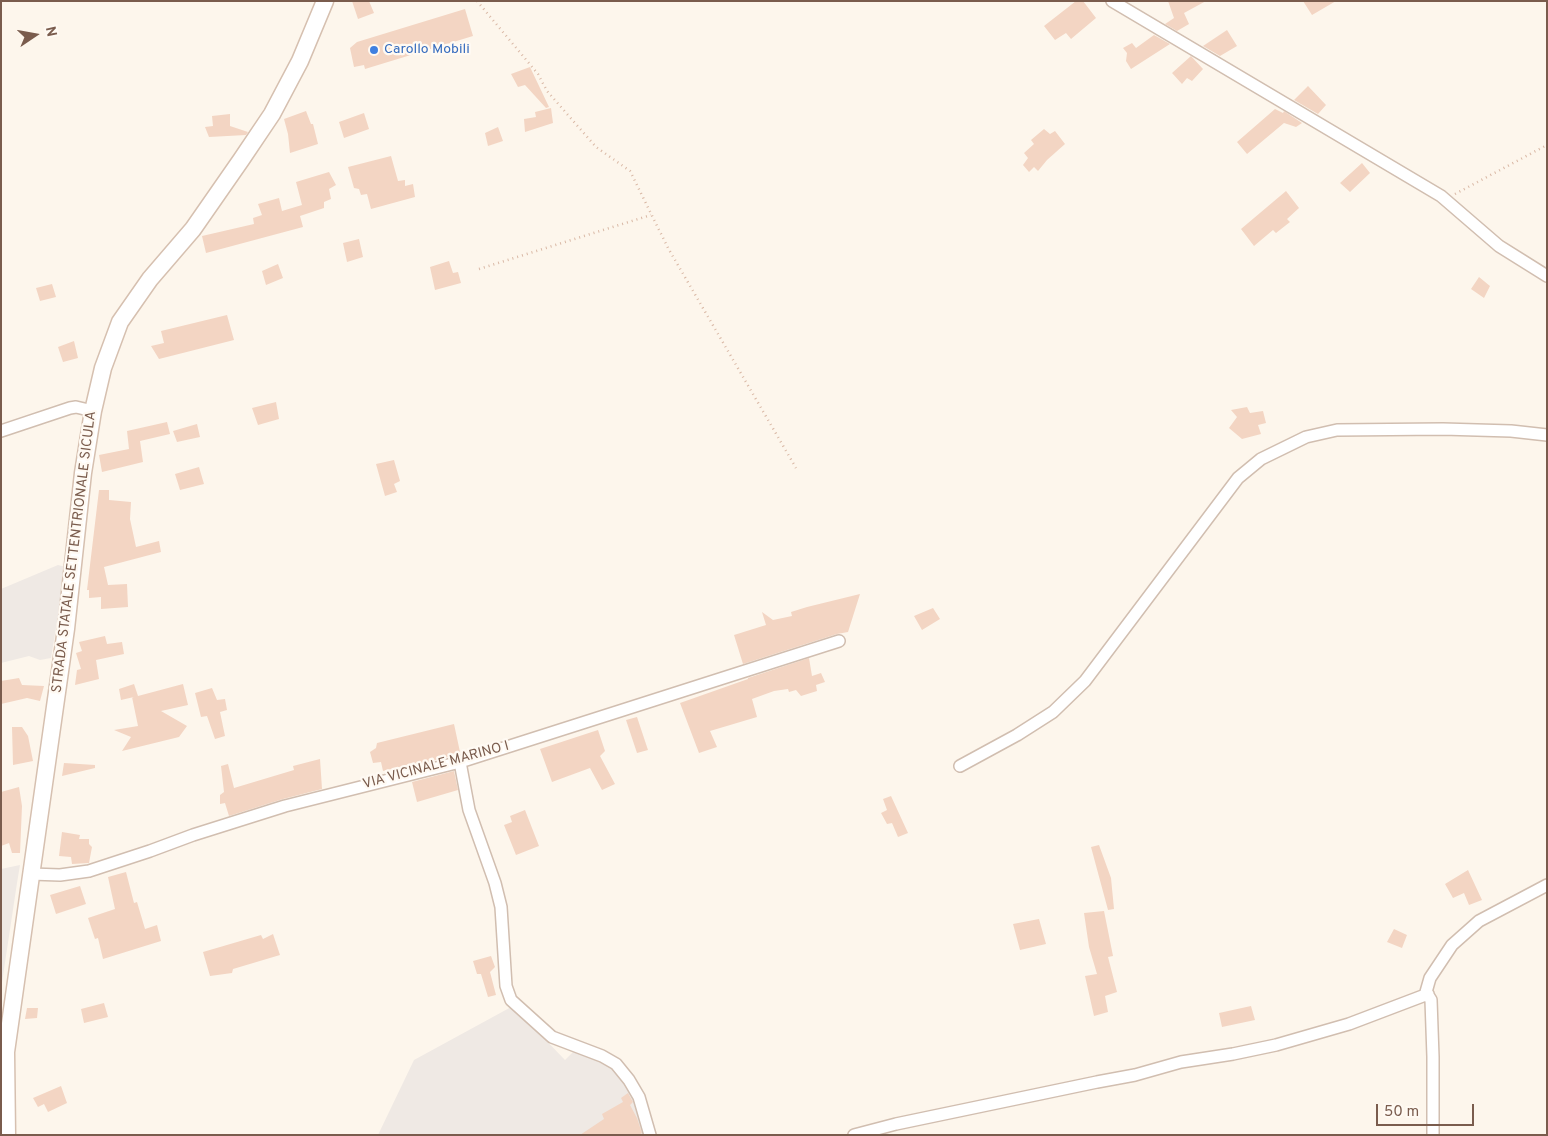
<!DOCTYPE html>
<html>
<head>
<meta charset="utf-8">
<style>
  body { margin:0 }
  #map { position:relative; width:1548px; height:1136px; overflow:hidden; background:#fdf6ec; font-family:Overpass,sans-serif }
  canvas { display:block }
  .frame { position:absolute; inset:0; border:2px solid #7a5c4d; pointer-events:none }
  .north { position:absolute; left:10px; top:10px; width:50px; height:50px; -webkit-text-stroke:4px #fffaf3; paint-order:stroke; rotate:78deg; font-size:14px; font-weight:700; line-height:20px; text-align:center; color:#7a5c4d }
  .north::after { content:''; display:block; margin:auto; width:18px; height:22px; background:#7a5c4d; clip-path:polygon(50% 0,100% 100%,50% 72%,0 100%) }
  .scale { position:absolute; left:1376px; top:1104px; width:98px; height:22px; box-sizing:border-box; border:2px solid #7a5c4d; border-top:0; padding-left:6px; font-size:15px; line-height:18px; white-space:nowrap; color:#7a5c4d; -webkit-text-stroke:4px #fffaf3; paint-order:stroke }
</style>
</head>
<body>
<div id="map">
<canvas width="1548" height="1136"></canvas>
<div class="frame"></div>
<div class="north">N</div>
<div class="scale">50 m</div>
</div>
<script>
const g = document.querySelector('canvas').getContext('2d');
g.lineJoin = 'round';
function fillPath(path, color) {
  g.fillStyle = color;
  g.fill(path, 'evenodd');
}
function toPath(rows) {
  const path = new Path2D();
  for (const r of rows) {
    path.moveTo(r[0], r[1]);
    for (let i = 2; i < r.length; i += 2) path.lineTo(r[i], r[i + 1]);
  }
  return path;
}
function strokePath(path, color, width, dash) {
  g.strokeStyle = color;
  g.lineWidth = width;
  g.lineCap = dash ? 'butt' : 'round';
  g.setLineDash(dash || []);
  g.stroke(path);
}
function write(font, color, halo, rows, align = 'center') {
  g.font = font + ' Overpass,sans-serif';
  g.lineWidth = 4.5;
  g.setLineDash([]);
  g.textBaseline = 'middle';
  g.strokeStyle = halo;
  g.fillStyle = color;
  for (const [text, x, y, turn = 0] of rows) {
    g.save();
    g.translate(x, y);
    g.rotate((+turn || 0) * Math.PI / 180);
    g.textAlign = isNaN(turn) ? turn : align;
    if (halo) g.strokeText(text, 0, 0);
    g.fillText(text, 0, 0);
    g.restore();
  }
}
const industrial = toPath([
  [58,565,66,567,51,658,40,660,29,656,1,663,1,589],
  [20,865,17,883,1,989,1,869],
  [513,1006,565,1060,574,1051,609,1066,625,1081,655,1135,378,1135,414,1060]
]);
const building = toPath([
  [352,1,369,1,374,13,358,19],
  [1076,1,1083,1,1096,18,1071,39,1066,33,1055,40,1044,26],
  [1168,1,1206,1,1184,13,1189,24,1177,31,1165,24,1174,18],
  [1303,1,1336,1,1312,15],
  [465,9,473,36,365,69,364,65,354,67,350,48,357,42],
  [1227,30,1237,46,1220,56,1203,46],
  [1154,35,1170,44,1131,69,1126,61,1127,53,1123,48,1132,43,1136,48],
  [1191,56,1203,69,1192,81,1187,78,1182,84,1172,73],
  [530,67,549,107,546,108,525,85,518,87,511,74],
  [1308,86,1326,105,1318,114,1294,100],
  [551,108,553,123,525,132,524,119,536,117,535,112],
  [1275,109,1283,113,1284,111,1302,123,1296,127,1284,123,1247,154,1237,142],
  [306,111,311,124,313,124,318,144,290,153,288,134,284,119],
  [364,113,369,129,344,138,339,122],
  [230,114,230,126,248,132,246,135,209,137,205,127,213,126,212,116],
  [498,127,503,141,488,146,485,133],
  [1044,129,1050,134,1055,131,1065,144,1047,160,1038,171,1034,167,1029,172,1023,165,1028,158,1024,153,1034,144,1031,140],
  [391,156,398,181,405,180,405,186,413,184,415,197,371,209,367,194,361,195,359,189,354,188,348,167],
  [1362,163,1370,173,1350,192,1340,183],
  [329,172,336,185,329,189,331,199,324,202,324,208,300,216,303,227,206,253,202,236,254,224,253,218,262,215,258,204,279,198,282,211,302,205,296,182],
  [1286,191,1299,208,1287,219,1290,222,1276,233,1273,230,1254,246,1241,229],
  [359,239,363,257,347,262,343,243],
  [449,261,453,273,458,272,461,283,435,290,430,267],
  [278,264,283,278,266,285,262,271],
  [1479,277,1490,286,1484,298,1471,289],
  [52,284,56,297,40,301,36,288],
  [227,315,234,340,159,359,151,346,164,343,161,331],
  [74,341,78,358,63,362,58,347],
  [276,402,279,419,258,425,252,408],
  [1247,407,1250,413,1263,411,1266,423,1258,425,1261,434,1242,439,1229,428,1237,417,1231,410],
  [167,422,170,434,140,441,143,462,102,472,99,455,129,449,127,431],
  [197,424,200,437,177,442,173,431],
  [394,460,400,481,394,484,397,492,385,496,376,464],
  [199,467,204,484,180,490,175,474],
  [99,490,109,490,109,500,131,502,130,519,136,547,159,541,161,552,104,567,108,585,127,584,128,607,101,609,101,597,89,598,89,590,87,590],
  [860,594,848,632,837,634,743,664,734,635,766,625,762,612,773,620,792,616,791,612,807,607],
  [933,608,940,619,922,630,914,616],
  [105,636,107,644,122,642,124,654,96,660,99,679,75,685,77,670,81,669,76,653,82,651,79,642],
  [809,658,812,676,821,673,825,682,816,685,817,691,801,696,796,690,789,692,788,689,774,691,752,699,757,717,710,731,717,747,699,753,680,703,748,679,748,678],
  [19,678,22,685,44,686,40,701,27,698,1,704,1,681],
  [134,684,138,696,183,684,188,705,161,711,187,726,179,737,122,751,131,737,114,730,138,726,132,697,134,697,121,700,119,689],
  [212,688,217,700,225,699,227,710,220,712,225,736,215,739,207,716,201,717,195,693],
  [637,717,648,750,637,753,626,720],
  [454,724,460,752,451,754,452,756,408,767,407,765,383,771,381,762,373,763,370,752,376,748,377,743],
  [12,727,22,727,28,736,33,761,13,765],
  [598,730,605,751,600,756,615,784,602,790,590,768,552,782,540,749],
  [320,759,322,789,283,799,229,816,225,803,220,804,220,795,224,792,221,766,228,764,234,788,294,770,293,766],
  [64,763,95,765,95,768,62,776],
  [454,771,458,790,417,802,412,782],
  [19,787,22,806,20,853,12,853,9,843,1,846,1,792],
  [891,796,908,833,898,837,892,823,887,824,881,813,887,810,883,799],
  [525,810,539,846,516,855,504,825,512,822,510,816],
  [62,832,80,835,79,839,89,839,89,844,92,847,89,863,72,864,71,857,59,856],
  [1099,845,1111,878,1114,909,1108,910,1091,847],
  [1468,870,1482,900,1469,905,1464,893,1453,898,1445,884],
  [126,872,134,903,137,902,145,929,157,925,161,941,103,959,98,938,95,939,88,918,115,909,108,877],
  [80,886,86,904,56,914,50,895],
  [1104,911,1113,956,1108,957,1117,992,1105,996,1108,1012,1094,1016,1085,976,1097,974,1089,947,1084,913],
  [1039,919,1046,944,1020,950,1013,924],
  [1394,929,1407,935,1402,948,1387,942],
  [273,934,280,955,233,969,232,973,210,976,203,952,261,935,263,939],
  [491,956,495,967,490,972,496,995,488,997,481,974,477,974,473,961],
  [104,1003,108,1017,84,1023,81,1009],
  [1251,1006,1255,1020,1222,1027,1219,1013],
  [27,1008,38,1008,37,1018,25,1019],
  [61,1086,67,1103,48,1112,44,1104,38,1107,33,1098],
  [628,1093,633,1102,630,1105,637,1118,642,1133,638,1135,580,1135,604,1119,602,1114,623,1102,621,1098]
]);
const path = toPath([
  [477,1,538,74,547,91,596,147,630,171,668,248,796,468],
  [1455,194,1547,145],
  [479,269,651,215]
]);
const minor = toPath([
  [1112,1,1441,196,1499,246,1547,276],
  [1,431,70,408,76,407,93,411],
  [460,762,469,810,495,883,501,907,506,986,511,1000,552,1037,602,1056,616,1064,629,1080,639,1097,650,1135],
  [960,766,1017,735,1053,712,1085,681,1238,478,1261,459,1306,437,1337,430,1443,429,1511,431,1547,435],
  [31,874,60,875,89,871,150,851,193,835,285,806,460,762,839,641],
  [854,1135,896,1124,1097,1082,1135,1075,1181,1062,1233,1054,1276,1045,1349,1024,1428,994],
  [1433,1135,1433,1057,1431,1000,1426,992,1430,978,1452,945,1479,921,1547,885]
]);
const secondary = toPath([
  [7,1135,6,1052,66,629,83,473,93,411,103,368,120,322,150,279,193,229,241,160,272,114,300,61,325,1]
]);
const markers = [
  [374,50,5,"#3f7fe0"]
];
const shopNames = [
  ["Carollo Mobili",384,50]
];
const streetNames = [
  ["STRADA STATALE SETTENTRIONALE SICULA",75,552,-83],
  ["VIA VICINALE MARINO I",436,766,-15]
];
fillPath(industrial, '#efe9e4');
fillPath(building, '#f3d5c3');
strokePath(minor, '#d1beb0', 14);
strokePath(secondary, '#d6c0b0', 19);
strokePath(path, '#d9b8a5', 2.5, [1, 4]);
strokePath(minor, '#fff', 11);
strokePath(secondary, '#fff', 16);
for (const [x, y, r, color] of markers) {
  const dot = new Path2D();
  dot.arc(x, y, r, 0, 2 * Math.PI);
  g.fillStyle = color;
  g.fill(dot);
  strokePath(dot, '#fffaf3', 2);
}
write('14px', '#366cbe', '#fffaf3', shopNames, 'left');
write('14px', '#7a5c4d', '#fffaf3', streetNames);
</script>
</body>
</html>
